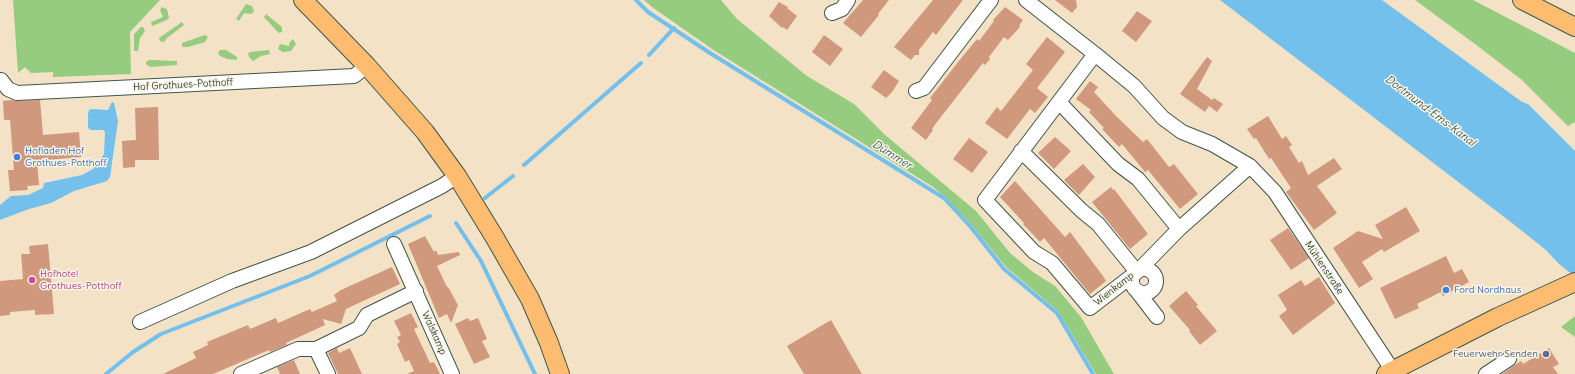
<!DOCTYPE html>
<html>
<head>
<meta charset="utf-8">
<style>
  body { margin:0 }
  canvas { display:block; background:#f3e2c6 }
</style>
</head>
<body>
<canvas width="1575" height="374"></canvas>
<script>
const g = document.querySelector('canvas').getContext('2d');
g.lineJoin = 'round';
function fillPath(path, color) {
  g.fillStyle = color;
  g.fill(path, 'evenodd');
}
function toPath(rows) {
  const path = new Path2D();
  for (const r of rows) {
    if (r.length === 3) {
      path.moveTo(r[0] + r[2], r[1]);
      path.arc(r[0], r[1], r[2], 0, 2 * Math.PI);
      continue;
    }
    path.moveTo(r[0], r[1]);
    for (let i = 2; i < r.length; i += 2) path.lineTo(r[i], r[i + 1]);
  }
  return path;
}
function strokePath(path, color, width, dash) {
  g.strokeStyle = color;
  g.lineWidth = width;
  g.lineCap = dash ? 'butt' : 'round';
  g.setLineDash(dash || []);
  g.stroke(path);
}
function write(font, color, halo, rows, align = 'center') {
  g.font = font + ' Delius,sans-serif';
  g.lineWidth = 3;
  g.setLineDash([]);
  g.textBaseline = 'middle';
  g.strokeStyle = halo;
  g.fillStyle = color;
  for (const [text, x, y, turn = 0] of rows) {
    g.save();
    g.translate(x, y);
    g.rotate((+turn || 0) * Math.PI / 180);
    g.textAlign = isNaN(turn) ? turn : align;
    if (halo) g.strokeText(text, 0, 0);
    g.fillText(text, 0, 0);
    g.restore();
  }
}
const green = toPath([
  [13,0,160,0,130,32,131,74,53,77,53,72,31,73,25,67,18,73],
  [644,0,721,0,737,19,807,76,854,104,884,134,976,211,1010,253,1033,272,1055,286,1081,317,1114,374,1096,374,1058,311,1006,267,971,224,945,197,933,187,712,49,652,7],
  [1415,0,1473,0,1575,53,1575,122,1568,126,1522,80,1475,44],
  [246,4,252,6,254,11,251,14,244,13,239,21,236,19],
  [162,7,167,9,169,18,167,20,152,26,151,22,163,17,160,10],
  [266,14,282,27,282,32,279,33,274,28,264,17],
  [182,22,184,25,167,38,164,42,160,41,159,38],
  [141,27,143,27,145,31,140,38,138,51,134,51,134,34],
  [205,35,208,37,205,42,188,47,182,47,182,43],
  [293,39,296,44,291,51,283,52,278,49,280,44,289,46,290,42],
  [220,50,226,50,237,57,237,60,227,59,220,56,218,53],
  [269,50,270,54,261,56,253,61,249,57,248,54,250,52],
  [149,60,177,61,177,65,150,67,146,64,146,62],
  [1575,316,1575,337,1561,327]
]);
const water = toPath([
  [1220,0,1382,0,1522,102,1528,104,1575,151,1575,277,1558,263,1546,250,1512,223],
  [112,102,114,103,118,121,110,177,107,181,74,191,51,203,29,209,0,220,0,205,11,196,28,195,43,188,44,183,82,175,93,169,104,154,105,132,103,130,91,130,88,128,88,114,89,110,92,109,108,110]
]);
const stream = toPath([
  [636,0,648,12,710,53,944,198,970,226,1004,269,1057,313,1093,374],
  [649,55,674,28],
  [524,165,641,63],
  [485,198,513,176],
  [456,223,481,261,535,374],
  [106,374,133,352,161,334,310,276,430,216]
]);
const building = toPath([
  [863,0,889,0,878,14,879,15,861,37,843,23],
  [933,0,963,0,936,35,933,32,919,50,919,55,915,55,911,60,894,47],
  [1055,0,1076,0,1077,7,1072,13],
  [779,2,788,7,787,8,797,16,787,30,783,27,782,28,769,16],
  [1005,7,1023,20,1019,26,1020,27,1008,40,1004,37,989,57,990,59,985,65,983,63,937,122,932,129,933,130,926,140,911,128,932,100,930,98,958,62,977,39,979,41,994,21,993,20],
  [1137,11,1152,21,1136,42,1122,31],
  [824,35,843,49,830,66,812,52],
  [1047,37,1065,52,1037,88,1048,97,1035,113,1030,109,1007,139,985,123,997,107,1001,111,1033,70,1026,64],
  [1207,57,1212,61,1197,89,1212,100,1214,98,1223,104,1217,112,1209,106,1205,112,1180,94],
  [884,70,899,81,892,92,886,98,871,87],
  [1090,81,1098,87,1094,92,1116,116,1143,142,1147,139,1169,167,1174,164,1198,194,1180,209,1148,170,1145,172,1122,144,1119,147,1102,129,1104,128,1089,112,1091,110,1076,99],
  [12,100,17,101,40,100,43,135,79,132,81,157,37,161,39,185,27,186,28,190,10,191,8,170,14,170,10,120,4,120,3,101],
  [158,107,159,160,135,160,135,167,123,168,122,141,136,140,135,108],
  [1268,116,1282,139,1286,136,1292,145,1289,147,1299,163,1302,161,1308,175,1334,158,1342,169,1317,186,1337,213,1314,230,1286,192,1291,188,1271,158,1269,159,1256,138,1254,139,1247,129],
  [1055,137,1071,151,1054,169,1038,153],
  [969,138,988,152,972,173,953,159],
  [1083,164,1095,177,1079,195,1064,180],
  [1015,181,1065,237,1070,232,1103,276,1106,281,1090,294,1044,238,1040,242,1023,224,1024,223,1000,197],
  [1111,187,1113,190,1114,189,1148,234,1130,249,1092,202],
  [1406,207,1420,231,1384,252,1382,249,1362,262,1373,279,1359,288,1333,248,1358,231,1383,239,1375,225],
  [1288,228,1309,258,1291,270,1270,240],
  [425,236,434,252,436,250,438,255,459,252,460,255,437,266,447,287,448,287,458,305,451,323,447,314,439,318,408,244],
  [48,244,54,314,35,315,35,310,10,312,10,315,0,316,0,281,23,279,21,254,30,254,29,246],
  [1446,256,1454,273,1462,269,1469,282,1443,296,1441,292,1417,304,1419,308,1395,319,1380,288],
  [392,267,400,284,346,309,341,324,323,319,325,325,286,343,287,345,270,352,269,350,213,374,163,374,196,358,193,352,208,345,207,342,248,325,250,329,276,318,278,323,310,309,312,312,337,301,334,295,341,290],
  [1319,277,1335,303,1293,335,1279,316,1287,310,1278,295,1301,280,1305,286],
  [1186,291,1198,305,1196,306,1217,331,1200,345,1189,331,1190,330,1169,306],
  [411,313,418,327,414,329,430,363,434,362,440,374,407,374,414,371,409,360,405,362,397,344,400,342,397,337,401,335,394,321],
  [468,318,470,321,478,318,487,339,482,341,490,357,474,364,455,324],
  [831,320,851,355,862,374,804,374,787,346],
  [337,348,339,353,350,348,362,374,338,374,328,353],
  [1549,348,1559,364,1553,367,1558,374,1502,374,1521,361,1523,364],
  [294,360,300,374,280,374,277,367]
]);
const minor = toPath([
  [1026,0,1095,54,1134,86,1163,118,1182,132,1212,144,1250,166,1275,192,1395,374],
  [832,13,842,9,848,0],
  [1095,54,985,200,1034,252,1052,263,1090,308,1137,272,1179,229,1250,166],
  [1,80,8,89,17,93,354,76,367,66],
  [916,91,924,88,991,0],
  [1059,102,1118,164,1138,179,1179,229],
  [1021,151,1082,211,1098,224,1137,272],
  [394,244,452,374],
  [1144,281,12],
  [1137,291,1157,317],
  [140,322,232,281,311,252,442,186,457,176],
  [316,349,328,374],
  [241,374,298,349,316,349,359,328,367,315,416,291],
  [1486,374,1509,359]
]);
const major = toPath([
  [303,0,367,66,425,132,457,176,495,238,530,299,549,343,560,374],
  [1522,0,1575,27],
  [1386,374,1498,317,1575,282]
]);
const markers = [
  [17,157,4,"#3f7fe0"],
  [32,280,4,"#d1479c"],
  [1446,290,4,"#3f7fe0"],
  [1546,354,4,"#5c6f8a"]
];
const streetNames = [
  ["Hof Grothues-Potthoff",183,85,-3],
  ["Mühlenstraße",1324,268,56],
  ["Wienkamp",1114,289,-38],
  ["Walskamp",434,333,66]
];
const shopNames = [
  ["Hofladen Hof",25,151],
  ["Grothues-Potthoff",25,163],
  ["Ford Nordhaus",1454,290]
];
const hotelNames = [
  ["Hofhotel",40,274],
  ["Grothues-Potthoff",40,286]
];
const serviceNames = [
  ["Feuerwehr Senden",1538,354]
];
const waterNames = [
  ["Dortmund-Ems-Kanal",1430,111,37],
  ["Dümmer",892,155,32]
];
fillPath(green, '#95cc7f');
fillPath(water, '#73c0ed');
strokePath(stream, '#73c0ed', 4);
fillPath(building, '#d0997d');
strokePath(minor, '#3f564a', 16);
strokePath(major, '#3f564a', 20);
strokePath(minor, '#fff', 14);
strokePath(major, '#fdbc70', 18);
for (const [x, y, r, color] of markers) {
  const dot = new Path2D();
  dot.arc(x, y, r, 0, 2 * Math.PI);
  g.fillStyle = color;
  g.fill(dot);
  strokePath(dot, '#fcf5e5', 1.5);
}
write('10px', '#1f3d34', '#fcf5e5', streetNames);
write('10px', '#366cbe', '#fcf5e5', shopNames, 'left');
write('10px', '#b23c85', '#fcf5e5', hotelNames, 'left');
write('10px', '#4e5e75', '#fcf5e5', serviceNames, 'right');
write('italic 11px', '#345e62', '#fcf5e5', waterNames);
</script>
</body>
</html>
